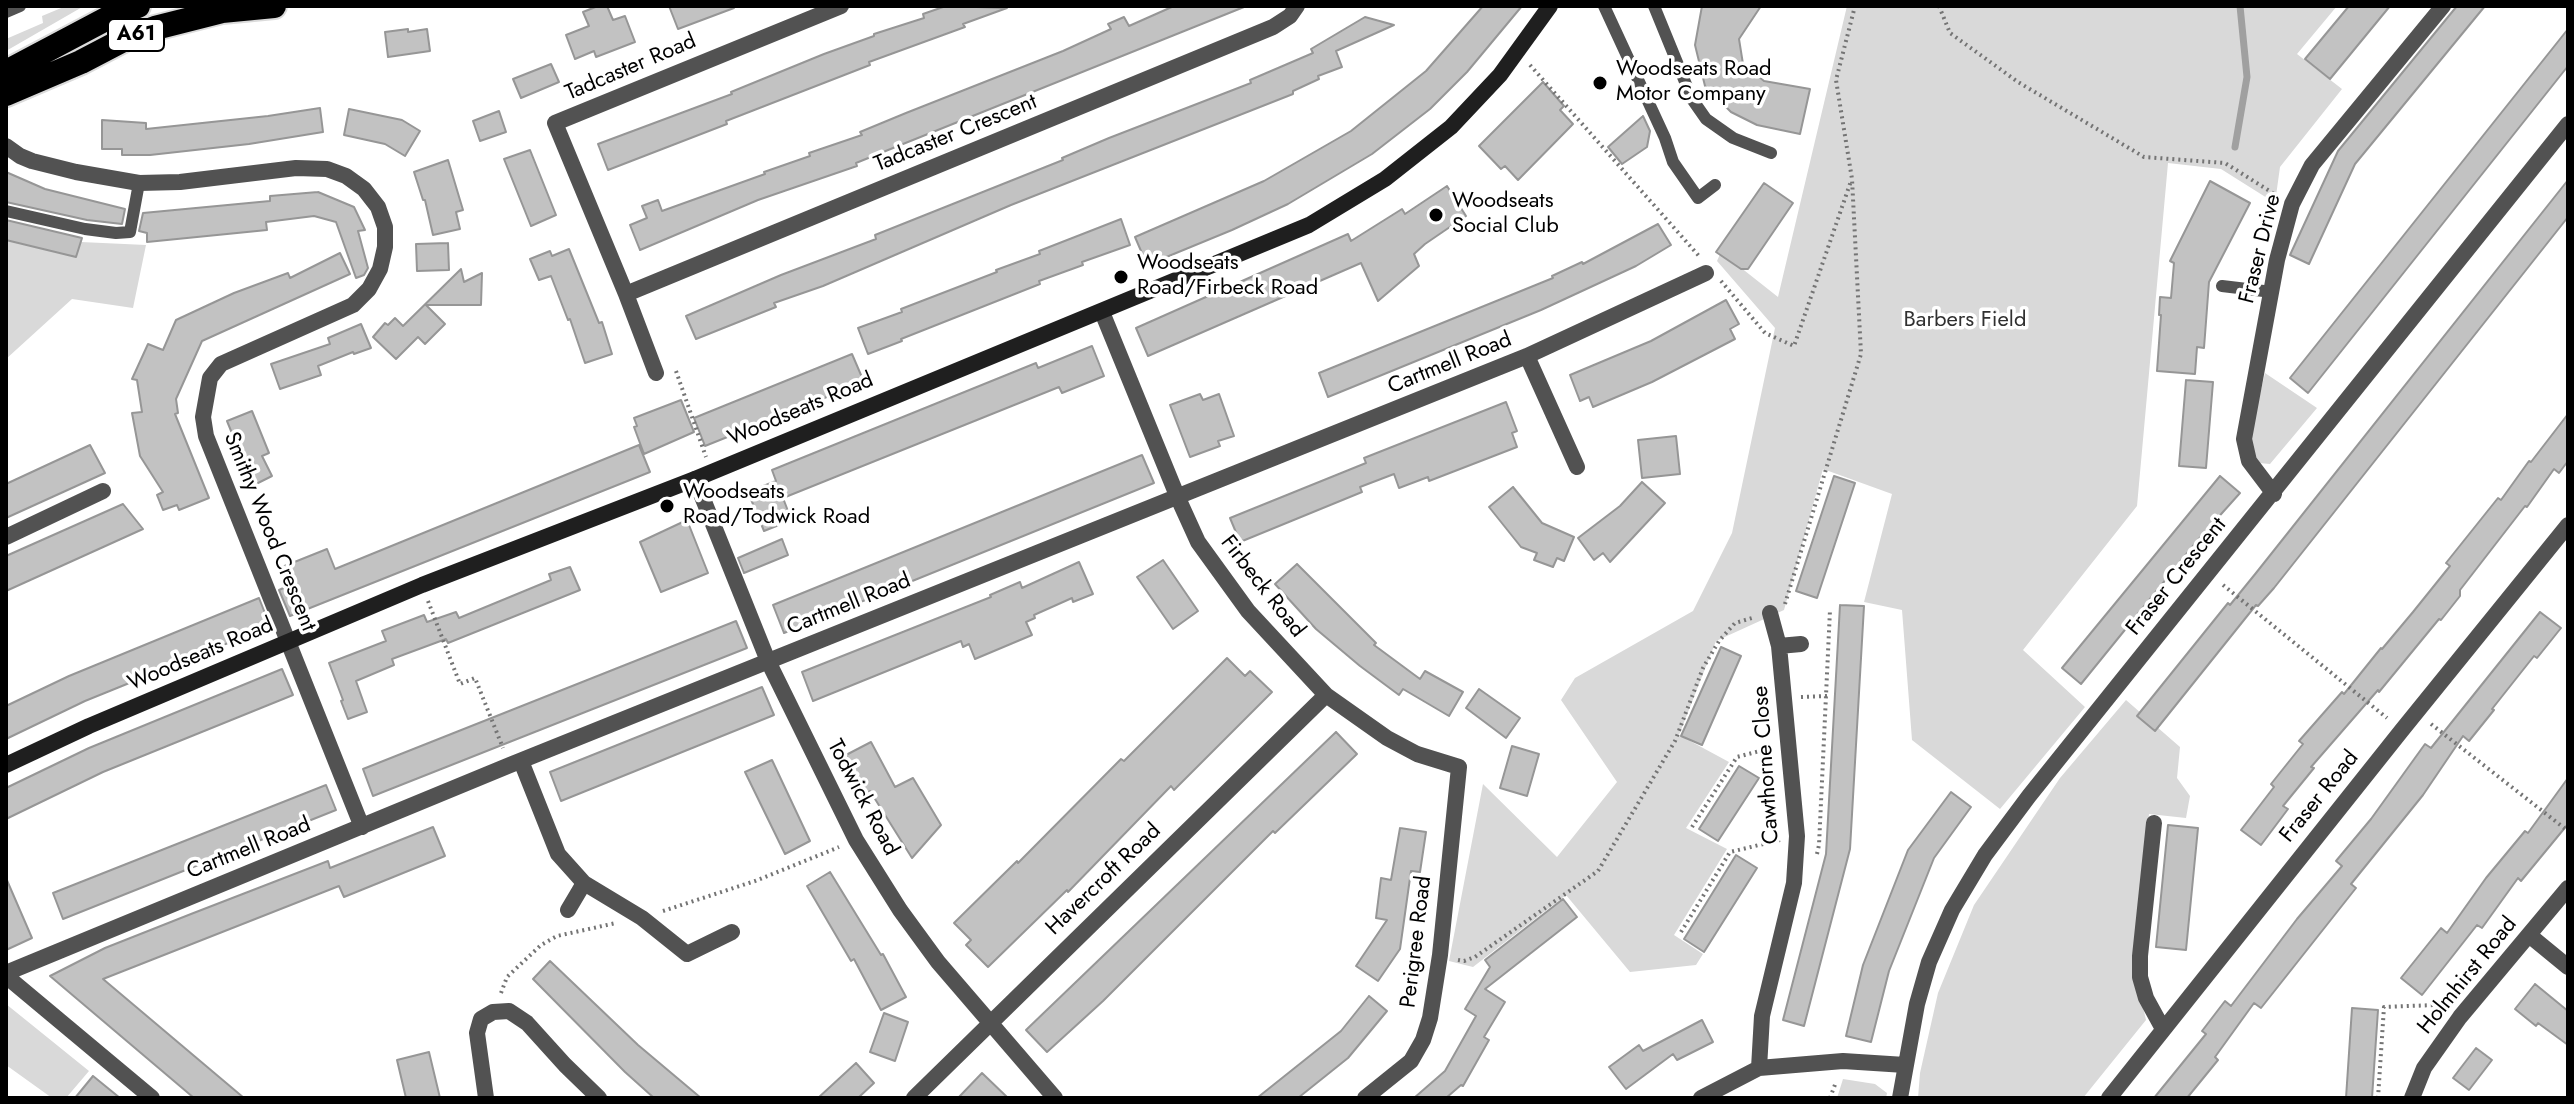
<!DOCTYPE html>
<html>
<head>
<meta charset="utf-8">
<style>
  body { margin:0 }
  #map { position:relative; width:2574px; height:1104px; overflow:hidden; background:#fff; font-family:Jost,sans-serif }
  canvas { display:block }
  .frame { position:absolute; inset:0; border:8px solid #000; pointer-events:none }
</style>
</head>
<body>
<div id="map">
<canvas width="2574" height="1104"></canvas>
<div class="frame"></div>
</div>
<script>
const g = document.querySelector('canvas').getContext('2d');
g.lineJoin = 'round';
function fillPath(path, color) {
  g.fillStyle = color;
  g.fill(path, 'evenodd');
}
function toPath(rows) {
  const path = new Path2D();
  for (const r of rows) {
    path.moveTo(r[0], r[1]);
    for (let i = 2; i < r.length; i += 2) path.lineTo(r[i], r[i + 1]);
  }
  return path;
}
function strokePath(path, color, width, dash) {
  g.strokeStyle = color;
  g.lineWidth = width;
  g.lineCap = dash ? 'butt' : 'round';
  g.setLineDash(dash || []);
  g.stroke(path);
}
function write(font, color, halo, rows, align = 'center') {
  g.font = font + ' Jost,sans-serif';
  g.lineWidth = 7;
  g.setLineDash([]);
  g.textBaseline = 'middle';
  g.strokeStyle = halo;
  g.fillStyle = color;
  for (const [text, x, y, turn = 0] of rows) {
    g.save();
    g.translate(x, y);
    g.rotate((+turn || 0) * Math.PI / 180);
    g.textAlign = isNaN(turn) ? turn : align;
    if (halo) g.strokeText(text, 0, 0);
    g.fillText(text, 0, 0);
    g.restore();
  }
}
const green = toPath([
  [66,6,84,6,6,51,6,39,43,23,42,16],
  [1847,6,2337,6,2297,54,2342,89,2280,167,2275,203,2221,169,2168,163,2137,506,2023,650,2085,707,2000,809,1912,740,1902,610,1864,602,1892,494,1823,469,1784,610,1716,641,1679,735,1729,762,1686,828,1727,849,1674,935,1703,954,1696,965,1630,972,1566,895,1473,967,1449,961,1483,784,1557,857,1617,782,1561,700,1575,678,1693,611,1732,533,1775,328,1717,261,1721,252,1778,297],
  [6,240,76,257,81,242,146,245,133,308,72,299,6,359],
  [2265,373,2317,408,2270,464,2259,463,2250,455,2251,432],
  [2126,700,2180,747,2177,778,2190,796,2186,818,2149,814,2134,967,2146,1020,2083,1098,1918,1098,1920,1073,1938,993,1974,905,2060,778],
  [6,1004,89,1071,66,1098,52,1098,6,1065],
  [1843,1079,1875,1084,1887,1093,1886,1098,1837,1098]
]);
const stream = toPath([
  [2235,147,2247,77,2240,6]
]);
const building = toPath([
  [598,6,607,6,613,20,625,16,635,42,596,57,594,51,575,59,566,35,589,26,583,12,598,6],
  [669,6,734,6,734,8,678,29,669,6],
  [946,6,1007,8,963,24,965,27,869,62,870,65,726,121,727,124,608,170,598,144,732,94,731,92,824,54,874,36,874,34,924,18,923,14,946,6],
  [1174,6,1244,7,903,144,856,163,857,166,758,200,640,250,630,225,647,218,642,206,658,200,662,211,765,174,764,172,810,156,809,153,862,135,860,132,906,113,1063,51,1111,29,1108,24,1124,17,1129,26,1174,6],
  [1483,6,1522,6,1467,72,1430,109,1372,154,1288,204,1232,230,1147,265,1135,237,1264,181,1351,131,1426,71,1483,6],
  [1702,6,1761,6,1739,39,1743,64,1764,81,1810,89,1800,134,1757,125,1731,112,1705,86,1695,45,1702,6],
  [2349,6,2390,6,2330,79,2305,59,2349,6],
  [2457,6,2485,6,2355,164,2309,264,2290,255,2338,151,2457,6],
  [1365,17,1394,25,1336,51,1342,67,1318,76,1319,79,1293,91,1293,94,1011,205,823,286,774,303,776,307,696,339,686,316,781,275,876,239,875,235,1063,160,1062,158,1109,138,1251,83,1250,80,1313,53,1311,49,1365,17],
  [408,29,408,32,427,29,430,51,388,57,385,32,408,29],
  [2568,29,2568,66,2308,393,2290,378,2568,29],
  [551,64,559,82,521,98,513,79,551,64],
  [1543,82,1564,106,1560,110,1573,124,1518,180,1505,166,1501,169,1479,146,1543,82],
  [320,108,323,132,249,144,150,155,122,155,122,149,102,149,102,120,146,123,146,129,268,116,320,108],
  [349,109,402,120,420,131,405,156,385,144,344,135,349,109],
  [499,111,506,132,480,141,473,121,499,111],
  [1643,116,1650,131,1647,147,1622,164,1608,147,1643,116],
  [530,150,556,215,531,226,504,159,530,150],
  [448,160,463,210,456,212,460,229,433,235,425,200,423,200,414,172,448,160],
  [6,172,45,189,125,209,122,224,87,220,6,202,6,172],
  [2568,180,2568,217,2274,588,2258,606,2256,605,2155,731,2137,716,2228,603,2230,605,2256,573,2568,180],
  [2210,181,2250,203,2209,282,2204,348,2197,347,2195,374,2157,371,2161,315,2159,315,2160,297,2171,298,2174,263,2170,261,2210,181],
  [1764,183,1793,203,1748,269,1741,269,1716,252,1764,183],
  [1447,186,1466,216,1425,244,1414,254,1419,266,1378,301,1361,263,1148,356,1136,328,1348,234,1351,241,1402,209,1405,214,1447,186],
  [318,192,354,207,365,230,358,231,368,268,364,275,356,278,336,222,314,216,266,222,267,230,147,242,147,233,139,231,143,213,270,201,270,196,318,192],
  [1121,219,1130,245,1082,262,1083,265,1039,281,1040,284,901,339,902,341,868,354,858,328,902,312,901,309,997,272,996,270,1040,254,1039,251,1121,219],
  [6,220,82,238,76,257,6,240,6,220],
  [1658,224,1671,245,1636,266,1541,310,1328,397,1319,373,1553,278,1552,276,1582,262,1583,264,1658,224],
  [448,243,449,270,417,271,416,244,448,243],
  [569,249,599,323,602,322,612,354,585,363,570,319,568,320,551,276,539,280,530,259,550,251,552,256,569,249],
  [340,253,350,274,202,341,176,399,178,413,175,414,209,498,179,510,177,505,163,510,157,495,163,492,140,456,132,413,142,412,137,380,132,379,148,344,163,350,176,320,234,293,288,273,290,278,340,253],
  [461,269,464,282,482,273,481,305,426,305,445,324,425,344,418,337,396,359,373,337,385,323,388,325,395,318,403,326,461,269],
  [1726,300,1739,324,1730,329,1735,339,1652,382,1593,407,1589,397,1580,401,1570,375,1651,341,1726,300],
  [361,324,371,348,354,354,353,352,318,366,321,375,280,389,271,364,330,344,328,338,361,324],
  [1092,346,1104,376,1062,393,1059,387,783,498,788,511,780,514,784,523,764,531,748,492,776,481,772,470,1036,363,1038,368,1092,346],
  [852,354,864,382,705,446,694,418,852,354],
  [2186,380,2213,382,2206,468,2179,466,2186,380],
  [1200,394,1203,400,1219,394,1234,436,1218,441,1220,446,1190,457,1170,405,1200,394],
  [681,400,694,432,644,454,634,427,637,426,634,418,681,400],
  [1506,402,1517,431,1512,433,1517,447,1429,481,1428,477,1399,488,1394,474,1360,487,1362,492,1240,542,1230,518,1366,463,1364,458,1506,402],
  [252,411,269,453,262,456,272,476,256,484,244,463,227,421,252,411],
  [2568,414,2568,461,2559,473,2554,469,2527,507,2525,506,2460,590,2460,596,2441,620,2439,619,2379,692,2378,690,2311,767,2314,768,2283,806,2288,809,2261,845,2241,830,2274,787,2271,784,2303,744,2299,741,2342,692,2344,694,2381,648,2382,649,2413,612,2450,566,2446,563,2498,498,2501,500,2529,461,2531,462,2568,414],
  [1676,436,1680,474,1642,478,1638,440,1676,436],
  [90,445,105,473,6,518,6,484,90,445],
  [639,445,650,472,290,616,279,590,290,585,282,567,327,549,335,569,639,445],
  [1142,455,1154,483,784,633,773,605,1142,455],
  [1834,476,1855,483,1817,598,1796,591,1834,476],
  [2220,476,2240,493,2197,541,2081,684,2062,668,2220,476],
  [1642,482,1665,503,1610,562,1603,553,1594,560,1578,538,1620,506,1642,482],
  [1513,487,1542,523,1574,537,1564,561,1557,558,1553,567,1534,560,1537,553,1521,547,1489,507,1513,487],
  [123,504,143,529,6,591,6,556,123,504],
  [687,520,708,573,661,592,640,542,687,520],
  [782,539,788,555,744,573,738,558,782,539],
  [1163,560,1198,611,1173,629,1137,577,1163,560],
  [1079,562,1093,594,1073,602,1072,598,1034,615,1035,618,1026,622,1032,635,975,659,969,644,963,647,961,641,813,701,802,672,991,597,990,595,1020,582,1022,588,1079,562],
  [1297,564,1376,643,1374,645,1420,679,1425,671,1463,692,1449,716,1403,689,1399,695,1360,666,1316,629,1275,584,1297,564],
  [570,567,580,590,448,643,446,639,392,659,394,665,356,681,367,712,348,719,341,701,343,700,329,663,386,641,382,631,424,615,427,622,456,612,459,618,551,580,549,574,570,567],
  [259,598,270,626,85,701,6,739,6,706,69,676,259,598],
  [1840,605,1864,606,1850,849,1804,1026,1783,1020,1826,854,1840,605],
  [2540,612,2561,628,2537,658,2534,656,2492,709,2494,710,2469,741,2463,736,2423,795,2351,884,2356,888,2261,1008,2254,1003,2215,1057,2218,1060,2187,1098,2154,1098,2206,1034,2202,1031,2225,1001,2231,1006,2297,919,2342,866,2336,861,2371,819,2425,744,2431,748,2540,612],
  [736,621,747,648,373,796,363,769,736,621],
  [1721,647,1741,656,1702,745,1681,736,1721,647],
  [1227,658,1245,676,1250,671,1272,692,1174,790,1171,786,1068,892,1067,890,988,967,966,945,971,940,954,923,1017,861,1018,863,1121,759,1124,761,1227,658],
  [282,669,293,695,103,772,6,819,6,788,89,748,282,669],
  [762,687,774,715,561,801,550,772,762,687],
  [1479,689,1520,718,1506,738,1466,708,1479,689],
  [1336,732,1357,754,1275,833,1273,831,1103,1001,1047,1052,1026,1030,1336,732],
  [871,742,895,787,913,778,941,825,912,858,870,791,866,794,846,755,871,742],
  [1512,746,1539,754,1527,796,1500,788,1512,746],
  [772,760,810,841,785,854,745,772,772,760],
  [1739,766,1759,778,1718,841,1699,829,1739,766],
  [2568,778,2568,824,2521,881,2518,878,2482,928,2477,925,2422,995,2401,978,2441,928,2447,933,2486,878,2525,831,2528,833,2568,778],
  [326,785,336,810,63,919,53,893,326,785],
  [1951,792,1971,807,1934,858,1889,971,1871,1042,1846,1036,1863,965,1908,850,1951,792],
  [2168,825,2198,828,2186,950,2156,947,2168,825],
  [433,827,445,856,344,897,339,886,103,979,244,1098,194,1098,50,976,105,948,191,914,328,861,330,868,433,827],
  [1400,828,1426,832,1420,872,1411,871,1400,949,1378,981,1356,966,1387,920,1376,918,1381,878,1391,880,1400,828],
  [1736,855,1757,868,1704,952,1684,939,1736,855],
  [830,872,881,955,883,954,906,997,881,1010,854,959,851,961,807,886,830,872],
  [6,878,32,938,6,950,6,878],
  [1563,899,1577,917,1485,989,1505,1002,1484,1037,1489,1040,1463,1086,1461,1085,1446,1098,1414,1098,1445,1071,1476,1016,1465,1009,1490,967,1485,960,1563,899],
  [550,961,638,1045,701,1098,654,1098,625,1072,533,979,550,961],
  [2535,984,2568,1011,2568,1045,2538,1023,2536,1026,2515,1009,2535,984],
  [1369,996,1387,1011,1348,1058,1298,1098,1257,1098,1341,1031,1369,996],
  [2352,1008,2378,1010,2372,1098,2346,1098,2352,1008],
  [884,1013,908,1022,895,1061,870,1052,884,1013],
  [1702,1020,1713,1042,1677,1060,1673,1054,1626,1089,1609,1067,1639,1045,1643,1051,1702,1020],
  [2476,1048,2492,1060,2469,1090,2453,1078,2476,1048],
  [429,1052,440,1098,406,1098,397,1060,429,1052],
  [856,1063,874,1083,858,1098,818,1098,856,1063],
  [982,1073,1008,1098,958,1098,982,1073],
  [93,1076,120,1098,75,1098,93,1076]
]);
const path = toPath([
  [1939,6,1950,33,2018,82,2144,157,2225,163,2276,195],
  [1530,65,1699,256],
  [1721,281,1765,333,1794,346,1851,181],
  [676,371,706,457],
  [2223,585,2387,718],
  [428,601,460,684,475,678,503,748],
  [1785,604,1861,354,1852,179,1836,80,1855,6],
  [1801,697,1827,696],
  [2431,724,2568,831],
  [1692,827,1737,757,1771,748],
  [1817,854,1819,845,1830,610],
  [663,911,755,881,839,847],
  [1681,932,1730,852,1780,840],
  [1458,960,1464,961,1475,957,1598,871,1675,741,1703,668,1719,641,1735,623,1752,618],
  [501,993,507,977,541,945,557,936,616,923],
  [1830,1098,1836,1082],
  [2378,1098,2384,1007,2435,1005,2443,1009]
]);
const lane = toPath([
  [1604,6,1665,138,1673,162,1698,198,1715,185],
  [1654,6,1692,99,1706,119,1733,138,1771,153],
  [6,12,20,6],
  [6,211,85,229,116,233,130,232,139,183],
  [2222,286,2272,292]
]);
const street = toPath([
  [6,146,20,156,32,161,76,172,139,183,180,182,296,168,327,169,346,176,364,189,378,207,385,227,385,247,380,269,369,289,353,305,221,364,210,378,203,417,206,436,362,827],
  [626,294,1273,27,1290,16,1297,6],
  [1102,312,1178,498,1198,542,1248,611,1326,695,1387,738,1417,754,1459,767,1440,955,1430,1018,1423,1040,1411,1061,1365,1098],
  [1527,356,1577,467],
  [656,373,626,294,555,123,841,6],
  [695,479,768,661,856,840,900,910,938,962,1055,1098],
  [2274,494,2249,461,2244,439,2277,260,2292,204,2312,165,2443,6],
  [6,537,103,491],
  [1779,646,1801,644],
  [521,761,558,854,584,883,642,918,687,954,732,932],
  [2154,823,2140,956,2140,977,2146,998,2163,1029],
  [568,910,584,883],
  [2529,935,2568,967],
  [6,973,510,765,1527,356,1706,273],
  [6,976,152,1098],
  [1759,1068,1762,1016,1794,883,1797,836,1779,646,1770,613],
  [486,1098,477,1033,481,1019,493,1012,509,1011,527,1023,565,1065,599,1098],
  [914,1098,1326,695],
  [1701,1098,1759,1068,1843,1061,1905,1065],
  [1900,1098,1917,1004,1929,962,1952,910,1985,855,2029,796,2568,124],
  [2109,1098,2402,730,2568,525],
  [2412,1098,2424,1068,2460,1017,2568,888]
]);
const secondary = toPath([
  [6,765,89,726,422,585,695,479,1309,225,1385,179,1451,127,1500,75,1550,6]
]);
const highway = toPath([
  [6,72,106,19,138,6],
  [6,94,81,62,125,39,155,28,222,11,274,6]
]);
const markers = [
  [1600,83,8,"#000"],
  [1436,215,8,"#000"],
  [1121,277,8,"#000"],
  [667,506,8,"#000"]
];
const shields = [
  [136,35,56]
];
const shieldNames = [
  ["A61",136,35]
];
const streetNames = [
  ["Tadcaster Road",631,68,-23],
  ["Tadcaster Crescent",956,134,-22],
  ["Fraser Drive",2261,249,-76],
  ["Cartmell Road",1450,364,-22],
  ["Woodseats Road",801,410,-23],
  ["Smithy Wood Crescent",269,532,68],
  ["Fraser Crescent",2177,577,-51],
  ["Firbeck Road",1262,587,52],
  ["Cartmell Road",849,605,-22],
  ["Woodseats Road",201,655,-23],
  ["Cawthorne Close",1767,765,-94],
  ["Fraser Road",2320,797,-51],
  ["Todwick Road",862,798,62],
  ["Cartmell Road",249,849,-22],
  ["Havercroft Road",1104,880,-44],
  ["Perigree Road",1417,942,-83],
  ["Holmhirst Road",2468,976,-51]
];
const poiNames = [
  ["Woodseats Road",1616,70],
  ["Motor Company",1616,95],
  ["Woodseats",1452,202],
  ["Social Club",1452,227],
  ["Woodseats",1137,264],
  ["Road/Firbeck Road",1137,289],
  ["Woodseats",683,493],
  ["Road/Todwick Road",683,518]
];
const parkNames = [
  ["Barbers Field",1965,321]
];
fillPath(green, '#d9d9d9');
strokePath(stream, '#a0a0a0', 7);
fillPath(building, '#c2c2c2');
strokePath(building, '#969696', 2);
strokePath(highway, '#dbdbdb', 28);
strokePath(path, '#747474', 4, [2, 4]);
strokePath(lane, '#525252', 12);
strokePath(street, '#525252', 16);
strokePath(secondary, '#1f1f1f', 16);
strokePath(highway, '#000', 24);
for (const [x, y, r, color] of markers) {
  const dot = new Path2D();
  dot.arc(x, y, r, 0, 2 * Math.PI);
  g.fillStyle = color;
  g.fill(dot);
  strokePath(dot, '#fff', 3);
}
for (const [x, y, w] of shields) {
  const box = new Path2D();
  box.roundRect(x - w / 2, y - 16, w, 32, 6);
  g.fillStyle = '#fff';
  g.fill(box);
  strokePath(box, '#000', 2);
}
write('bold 20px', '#000', null, shieldNames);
write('22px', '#000', '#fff', streetNames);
write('22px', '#000', '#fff', poiNames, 'left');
write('22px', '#303030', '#fff', parkNames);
</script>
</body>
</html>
